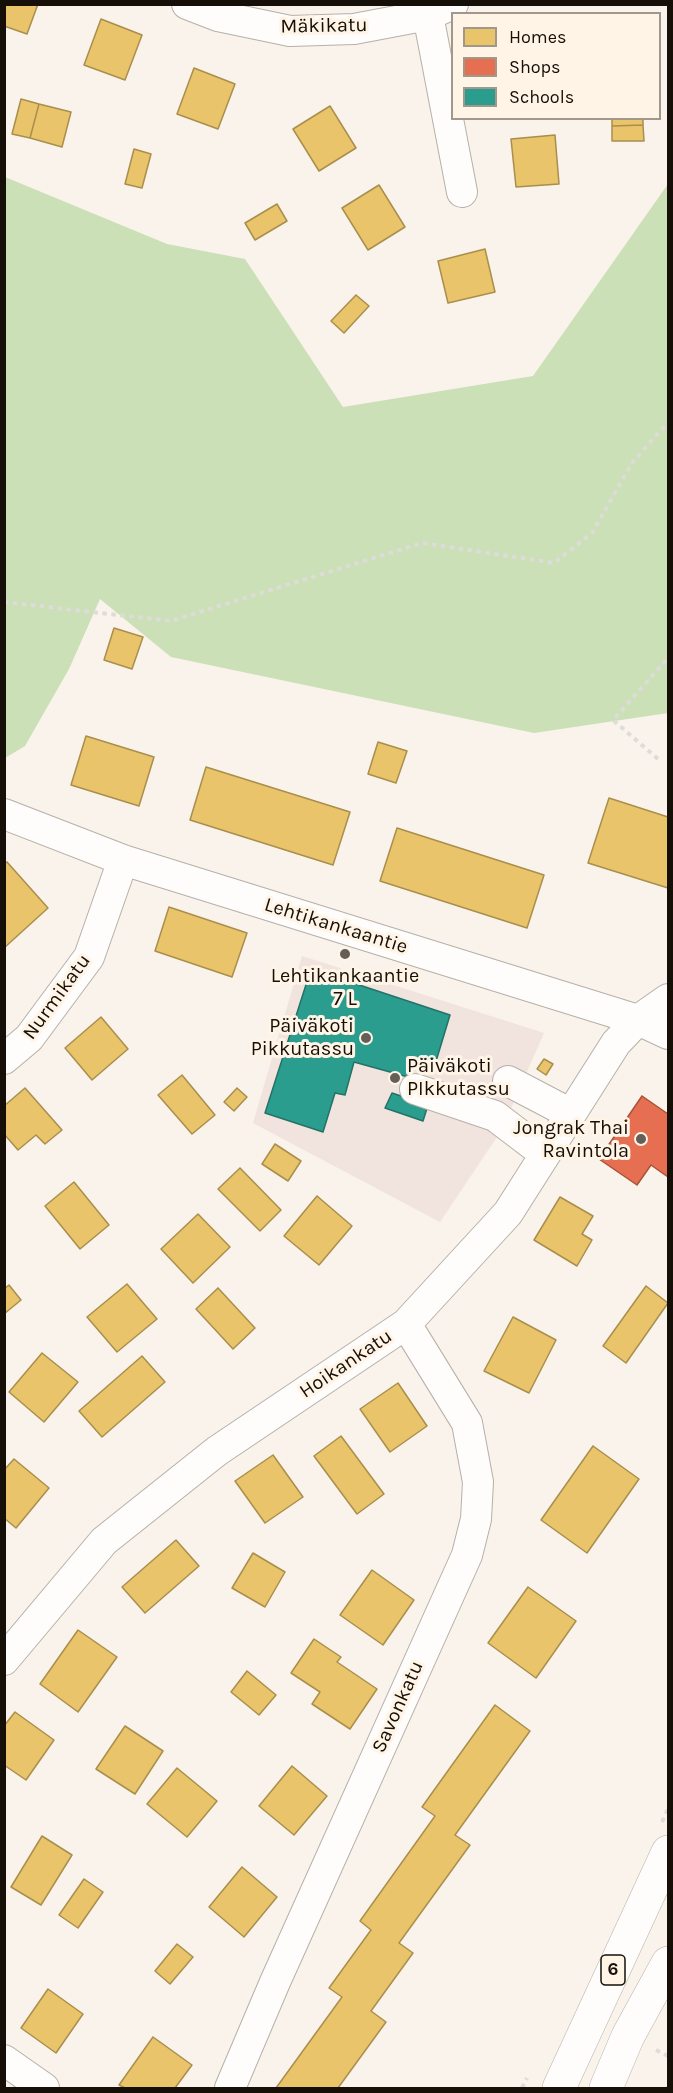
<!DOCTYPE html>
<html>
<head>
<meta charset="utf-8">
<style>
  body { margin:0 }
  #map { position:relative; width:673px; height:2093px; overflow:hidden; background:#f9f3eb; font-family:Karla,sans-serif }
  canvas { display:block }
  .frame { position:absolute; inset:0; border:6px solid #150f07; pointer-events:none }
  .legend { position:absolute; left:451px; top:12px; width:210px; height:108px; box-sizing:border-box; background:#fff4e5; border:2px solid #a1988c; margin:0; padding:8px 10px; list-style:none; font-size:18px; color:#150f07 }
  .legend li { display:flex; align-items:center; gap:12px; height:30px }
  .legend b { width:30px; border:2px solid #a1988c }
</style>
</head>
<body>
<div id="map">
<canvas width="673" height="2093"></canvas>
<div class="frame"></div>
<ul class="legend">
<li><b style="height:16px;background:#e9c46a"></b>Homes</li>
<li><b style="height:16px;background:#e76f51"></b>Shops</li>
<li><b style="height:16px;background:#2a9d8f"></b>Schools</li>
</ul>
</div>
<script>
const g = document.querySelector('canvas').getContext('2d');
g.lineJoin = 'round';
function fillPath(path, color) {
  g.fillStyle = color;
  g.fill(path, 'evenodd');
}
function toPath(rows) {
  const path = new Path2D();
  for (const r of rows) {
    path.moveTo(r[0], r[1]);
    for (let i = 2; i < r.length; i += 2) path.lineTo(r[i], r[i + 1]);
  }
  return path;
}
function strokePath(path, color, width, dash) {
  g.strokeStyle = color;
  g.lineWidth = width;
  g.lineCap = dash ? 'butt' : 'round';
  g.setLineDash(dash || []);
  g.stroke(path);
}
function write(font, color, halo, rows, align = 'center') {
  g.font = font + ' Karla,sans-serif';
  g.lineWidth = 6;
  g.setLineDash([]);
  g.textBaseline = 'middle';
  g.strokeStyle = halo;
  g.fillStyle = color;
  for (const [text, x, y, turn = 0] of rows) {
    g.save();
    g.translate(x, y);
    g.rotate((+turn || 0) * Math.PI / 180);
    g.textAlign = isNaN(turn) ? turn : align;
    if (halo) g.strokeText(text, 0, 0);
    g.fillText(text, 0, 0);
    g.restore();
  }
}
const education = toPath([
  [302,956,544,1033,501,1131,440,1222,253,1123]
]);
const forest = toPath([
  [5,177,167,244,245,259,343,407,533,376,668,184,668,713,534,733,171,657,100,599,69,669,25,746,5,758]
]);
const homes = toPath([
  [4,4,38,4,27,34,4,26,4,4],
  [101,19,142,35,125,80,84,65,101,19],
  [194,68,235,84,218,129,177,114,194,68],
  [21,99,39,104,30,138,12,134,21,99],
  [39,104,71,112,62,147,30,138,39,104],
  [330,106,356,148,319,171,293,129,330,106],
  [612,118,643,118,643,125,612,126,612,118],
  [643,125,644,141,612,141,612,126,643,125],
  [555,135,559,184,516,187,511,139,555,135],
  [134,149,151,154,142,188,125,184,134,149],
  [379,185,405,227,368,250,342,208,379,185],
  [277,204,287,221,255,240,245,223,277,204],
  [485,249,495,292,448,303,438,261,485,249],
  [356,295,369,306,344,333,331,321,356,295],
  [114,628,143,637,132,669,104,660,114,628],
  [86,736,154,757,139,806,71,785,86,736],
  [378,742,407,751,396,783,368,774,378,742],
  [206,767,350,812,333,865,190,820,206,767],
  [609,798,668,817,668,888,588,863,609,798],
  [397,828,544,875,527,928,380,881,397,828],
  [7,862,48,908,4,948,4,864,7,862],
  [169,907,247,933,232,977,155,951,169,907],
  [101,1017,128,1049,92,1080,65,1048,101,1017],
  [544,1059,553,1064,546,1075,537,1069,544,1059],
  [182,1075,215,1115,192,1134,158,1095,182,1075],
  [25,1088,62,1130,45,1144,36,1135,18,1150,4,1134,4,1106,25,1088],
  [237,1088,247,1097,234,1111,224,1102,237,1088],
  [275,1144,301,1161,288,1181,262,1164,275,1144],
  [240,1168,281,1210,260,1231,218,1189,240,1168],
  [74,1182,109,1225,80,1249,45,1206,74,1182],
  [317,1196,352,1226,319,1265,284,1236,317,1196],
  [560,1197,593,1216,582,1234,592,1240,577,1266,534,1240,560,1197],
  [198,1214,230,1247,193,1283,161,1249,198,1214],
  [127,1284,157,1319,117,1352,87,1317,127,1284],
  [9,1285,21,1300,4,1314,4,1289,9,1285],
  [646,1286,668,1303,626,1363,603,1346,646,1286],
  [218,1288,255,1328,233,1349,196,1309,218,1288],
  [513,1317,556,1340,529,1393,484,1371,513,1317],
  [42,1353,78,1382,44,1422,9,1392,42,1353],
  [142,1356,165,1382,102,1437,79,1411,142,1356],
  [398,1383,427,1426,390,1452,360,1409,398,1383],
  [341,1436,384,1494,357,1514,314,1456,341,1436],
  [593,1446,639,1479,587,1553,541,1520,593,1446],
  [273,1455,303,1497,265,1523,235,1481,273,1455],
  [14,1459,49,1488,16,1528,4,1518,4,1470,14,1459],
  [176,1540,199,1566,145,1613,122,1587,176,1540],
  [253,1553,285,1572,265,1607,232,1588,253,1553],
  [372,1570,414,1600,383,1645,340,1615,372,1570],
  [528,1587,576,1621,536,1678,488,1643,528,1587],
  [78,1630,117,1657,78,1712,40,1684,78,1630],
  [314,1639,341,1657,337,1662,377,1689,350,1729,312,1704,320,1692,291,1673,314,1639],
  [247,1671,276,1695,259,1715,231,1692,247,1671],
  [495,1705,530,1731,455,1835,470,1845,399,1943,413,1953,371,2011,386,2022,338,2088,276,2088,342,1997,329,1988,371,1930,360,1921,435,1816,422,1807,495,1705],
  [15,1712,54,1740,26,1780,4,1765,4,1726,15,1712],
  [125,1726,163,1751,135,1794,96,1769,125,1726],
  [292,1766,327,1796,294,1835,259,1806,292,1766],
  [177,1768,217,1801,187,1837,147,1804,177,1768],
  [42,1836,72,1855,41,1905,11,1887,42,1836],
  [242,1867,277,1897,244,1937,209,1907,242,1867],
  [84,1879,103,1892,78,1928,59,1915,84,1879],
  [177,1944,193,1957,170,1984,155,1971,177,1944],
  [48,1989,83,2014,56,2053,21,2028,48,1989],
  [153,2037,192,2065,175,2088,125,2088,119,2085,153,2037]
]);
const shops = toPath([
  [642,1096,668,1114,668,1177,651,1165,637,1185,599,1159,642,1096]
]);
const schools = toPath([
  [311,969,450,1015,434,1068,410,1068,408,1077,354,1062,345,1095,335,1093,323,1132,265,1113,311,969],
  [392,1093,428,1105,423,1121,385,1108,392,1093]
]);
const path = toPath([
  [4,602,171,621,422,543,554,563,592,533,632,463,668,422],
  [658,759,613,720,668,658],
  [662,1822,668,1809],
  [656,2050,668,2056],
  [522,2088,527,2078],
  [668,2088,668,2086]
]);
const minor = toPath([
  [187,4,218,16,290,31,354,29,428,15,453,4],
  [428,15,462,192],
  [4,814,123,860,638,1020,668,1034],
  [4,1059,29,1038,89,957,123,860],
  [508,1081,571,1114],
  [415,1089,495,1116,545,1154],
  [4,1660,104,1541,217,1451,406,1324,508,1213,616,1043,638,1020,668,999],
  [4,2060,44,2088],
  [230,2088,275,1982,467,1555,476,1519,478,1482,467,1423,406,1324]
]);
const highway = toPath([
  [559,2088,668,1852],
  [606,2088,628,2036,668,1963]
]);
const markers = [
  [345,954,6,"#655f57"],
  [366,1038,6,"#655f57"],
  [395,1078,6,"#655f57"],
  [641,1139,6,"#655f57"]
];
const shields = [
  [613,1970,24]
];
const shieldNames = [
  ["6",613,1970]
];
const streetNames = [
  ["Mäkikatu",324,26,-1],
  ["Lehtikankaantie",336,926,17],
  ["Nurmikatu",57,997,-54],
  ["Hoikankatu",346,1364,-34],
  ["Savonkatu",398,1707,-66]
];
const poiNames = [
  ["Lehtikankaantie",345,976,"center"],
  ["7 L",345,999,"center"],
  ["Päiväkoti",354,1026],
  ["Pikkutassu",354,1049],
  ["Päiväkoti",407,1066,"left"],
  ["PIkkutassu",407,1089,"left"],
  ["Jongrak Thai",629,1128],
  ["Ravintola",629,1151]
];
fillPath(education, '#f1e3de');
fillPath(forest, '#cbe0b6');
fillPath(homes, '#e9c46a');
strokePath(homes, '#a98e4c', 1.5);
fillPath(shops, '#e76f51');
strokePath(shops, '#a8523b', 1.5);
fillPath(schools, '#2a9d8f');
strokePath(schools, '#247266', 1.5);
strokePath(minor, '#b6b0a8', 32);
strokePath(highway, '#b6b0a8', 34);
strokePath(path, '#dedcd9', 4, [4.5, 4.5]);
strokePath(minor, '#fefdfc', 30);
strokePath(highway, '#fefdfc', 33);
for (const [x, y, r, color] of markers) {
  const dot = new Path2D();
  dot.arc(x, y, r, 0, 2 * Math.PI);
  g.fillStyle = color;
  g.fill(dot);
  strokePath(dot, '#fff4e5', 2);
}
for (const [x, y, w] of shields) {
  const box = new Path2D();
  box.roundRect(x - w / 2, y - 15, w, 30, 4.5);
  g.fillStyle = '#fff4e5';
  g.fill(box);
  strokePath(box, '#150f07', 1.5);
}
write('bold 18px', '#150f07', null, shieldNames);
write('20px', '#150f07', '#fff4e5', streetNames);
write('20px', '#150f07', '#fff4e5', poiNames, 'right');
</script>
</body>
</html>
